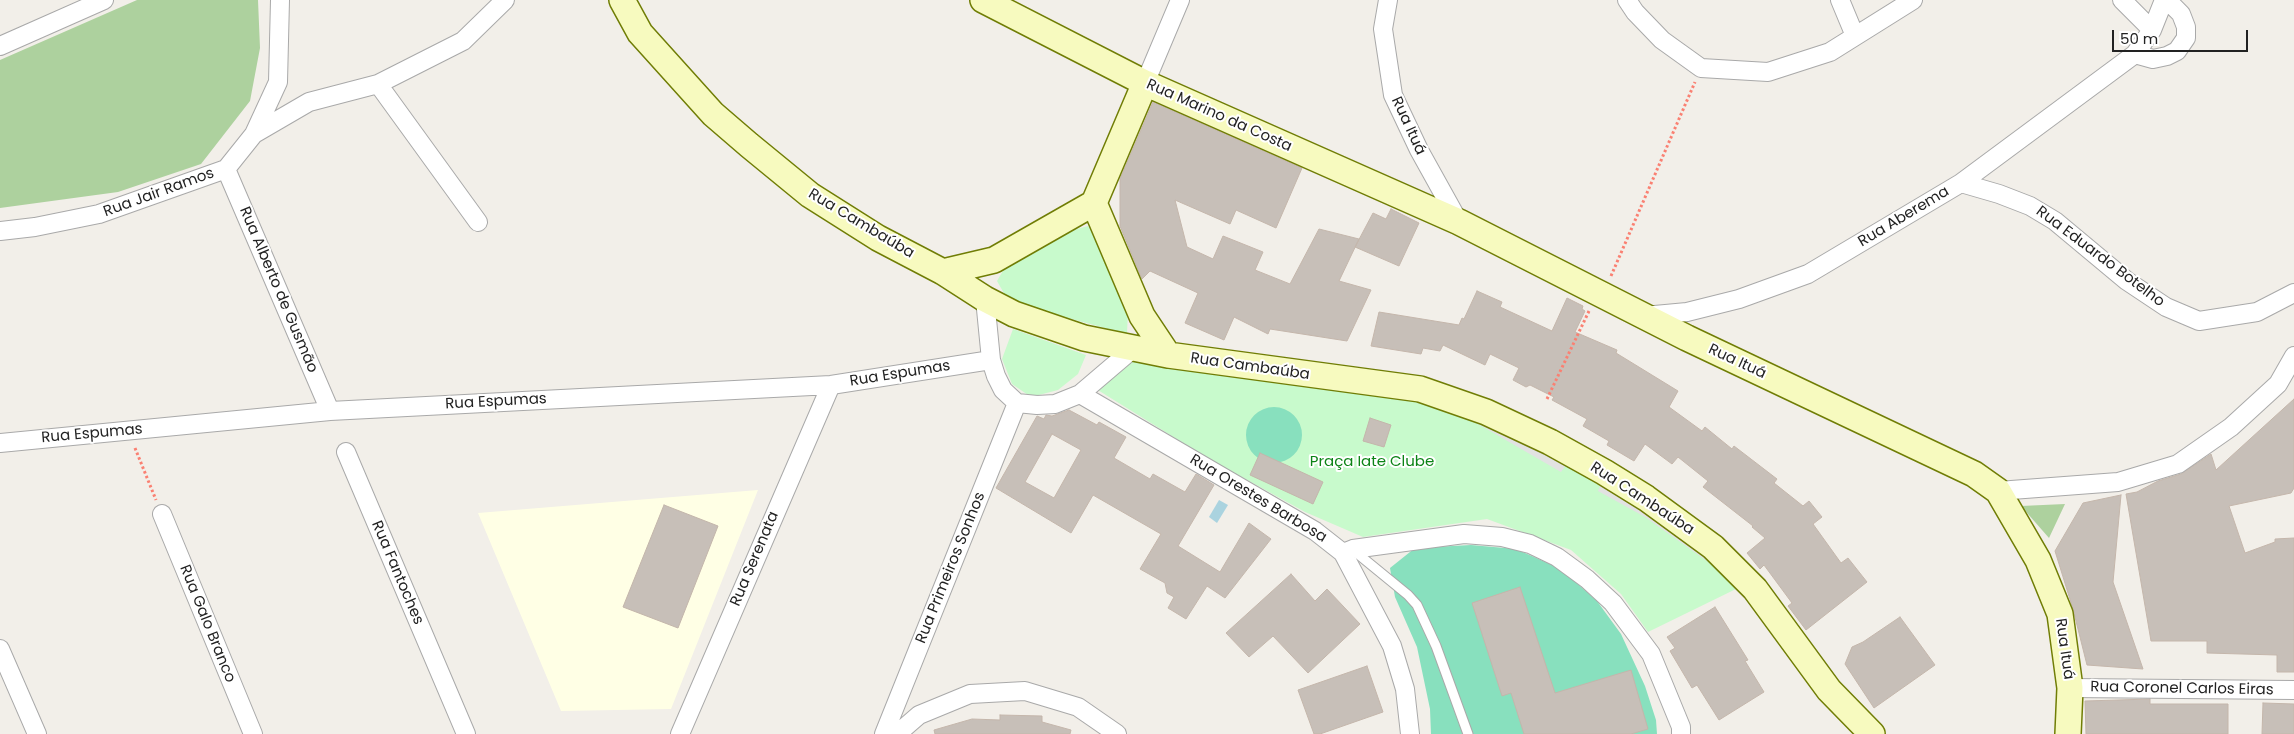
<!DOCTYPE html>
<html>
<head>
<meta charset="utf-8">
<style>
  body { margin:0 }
  #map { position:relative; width:2294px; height:734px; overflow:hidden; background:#f2efe9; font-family:Poppins,sans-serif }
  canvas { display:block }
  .scale { position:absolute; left:2112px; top:30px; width:136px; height:22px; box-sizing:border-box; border:2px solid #222; border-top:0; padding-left:6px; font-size:15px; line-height:18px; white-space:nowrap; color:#222; -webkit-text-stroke:4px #fff; paint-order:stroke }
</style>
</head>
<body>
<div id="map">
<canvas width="2294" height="734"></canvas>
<div class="scale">50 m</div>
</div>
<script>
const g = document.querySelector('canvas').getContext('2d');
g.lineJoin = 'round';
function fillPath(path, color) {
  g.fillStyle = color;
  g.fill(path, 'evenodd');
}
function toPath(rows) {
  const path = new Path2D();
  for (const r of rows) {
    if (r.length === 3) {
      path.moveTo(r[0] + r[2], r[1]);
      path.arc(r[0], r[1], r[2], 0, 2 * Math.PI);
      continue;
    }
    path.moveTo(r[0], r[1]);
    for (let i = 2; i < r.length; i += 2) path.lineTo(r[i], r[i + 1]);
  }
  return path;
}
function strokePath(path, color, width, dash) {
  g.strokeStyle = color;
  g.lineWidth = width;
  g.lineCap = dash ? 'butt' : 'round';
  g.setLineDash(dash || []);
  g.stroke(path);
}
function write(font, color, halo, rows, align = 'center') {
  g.font = font + ' Poppins,sans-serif';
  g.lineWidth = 4;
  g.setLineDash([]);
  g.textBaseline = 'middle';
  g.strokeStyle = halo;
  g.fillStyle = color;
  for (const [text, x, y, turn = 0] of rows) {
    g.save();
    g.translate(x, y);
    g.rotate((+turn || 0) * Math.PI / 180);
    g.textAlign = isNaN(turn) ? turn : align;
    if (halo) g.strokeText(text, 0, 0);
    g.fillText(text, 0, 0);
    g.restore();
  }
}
const education = toPath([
  [758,490,671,709,561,711,478,513]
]);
const forest = toPath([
  [137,0,258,0,260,48,250,101,201,164,118,192,0,208,0,60],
  [2065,504,2049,538,2021,506]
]);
const park = toPath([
  [1088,226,1104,247,1128,310,1127,334,1009,302,997,281,1008,262,1062,233],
  [1013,329,1086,355,1078,374,1058,390,1031,397,1012,384,1002,359],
  [1133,355,1417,394,1480,417,1654,509,1734,571,1736,589,1648,632,1621,594,1571,550,1487,519,1363,537,1305,512,1204,456,1093,387]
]);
const pitch = toPath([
  [1274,435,28],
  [1471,545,1516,549,1561,569,1597,601,1621,634,1645,686,1656,720,1657,734,1431,734,1430,709,1417,647,1395,597,1390,568,1415,548]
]);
const parking = toPath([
  [1481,420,1566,465,1561,472,1478,424],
  [1601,484,1652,511,1732,572,1728,576,1645,517,1598,491]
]);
const water = toPath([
  [1219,500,1228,505,1217,523,1209,517]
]);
const building = toPath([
  [1153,102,1302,168,1276,228,1236,210,1230,224,1175,200,1187,247,1213,259,1223,236,1263,252,1255,270,1290,284,1319,229,1359,239,1339,281,1371,290,1347,341,1270,329,1268,334,1234,317,1224,340,1185,323,1198,293,1150,271,1142,279,1120,226,1120,179,1153,102],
  [1391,209,1419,223,1399,266,1355,247,1373,213,1386,219,1391,209],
  [1477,291,1502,302,1500,307,1552,331,1567,298,1583,306,1582,309,1585,311,1575,332,1617,350,1616,353,1678,391,1669,407,1702,431,1705,427,1732,449,1734,446,1777,479,1774,483,1803,506,1809,501,1822,517,1813,524,1841,563,1848,558,1867,582,1806,630,1788,606,1792,603,1764,565,1760,569,1747,553,1765,538,1752,527,1753,526,1703,487,1708,481,1678,457,1672,464,1645,444,1634,461,1607,445,1609,441,1583,426,1587,419,1552,400,1554,397,1530,385,1526,387,1513,380,1519,368,1490,354,1485,365,1443,345,1440,351,1423,348,1421,354,1371,346,1379,312,1459,325,1462,318,1464,319,1477,291],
  [2294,399,2294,488,2291,493,2229,506,2245,553,2275,542,2275,539,2294,538,2294,672,2277,672,2277,655,2207,653,2207,641,2151,641,2126,494,2137,492,2158,481,2181,474,2211,454,2216,470,2294,399],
  [1069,410,1097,425,1099,422,1126,437,1114,458,1150,479,1153,474,1185,492,1196,474,1214,485,1178,546,1220,572,1249,523,1271,539,1225,598,1207,586,1186,619,1168,608,1174,597,1167,593,1165,583,1140,569,1161,534,1093,495,1071,533,996,488,1037,416,1044,419,1046,415,1052,416,1069,410],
  [1052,434,1081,450,1054,498,1025,482,1052,434],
  [1370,418,1391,425,1384,447,1363,441,1370,418],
  [1260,453,1323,482,1313,504,1250,475,1260,453],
  [2121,495,2113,582,2143,669,2087,665,2073,609,2055,551,2083,503,2121,495],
  [664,505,718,526,678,628,623,607,664,505],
  [1291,574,1315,601,1327,589,1360,624,1308,673,1273,636,1249,657,1226,633,1291,574],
  [1520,587,1555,693,1631,670,1648,729,1631,734,1524,734,1511,693,1502,696,1472,603,1520,587],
  [1715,607,1748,660,1745,661,1764,692,1719,720,1697,685,1692,688,1670,651,1675,648,1667,637,1715,607],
  [1900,617,1935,665,1874,708,1845,664,1852,647,1863,642,1900,617],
  [1367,666,1383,712,1320,734,1314,734,1298,690,1367,666],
  [2150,699,2150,704,2228,704,2228,734,2086,734,2085,701,2150,699],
  [2263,703,2294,704,2294,734,2262,734,2263,703],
  [1000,715,1042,716,1042,722,1071,730,1070,734,935,734,934,730,972,719,1000,720,1000,715]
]);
const path = toPath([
  [1611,276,1695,82],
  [1547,399,1589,311],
  [135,448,156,500]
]);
const lane = toPath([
  [1353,550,1408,595,1417,605,1436,646,1468,734]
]);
const street = toPath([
  [1388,0,1383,29,1393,95,1419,150,1459,222],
  [1627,0,1635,12,1662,40,1701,68,1768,72,1830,52,1913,0],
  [1840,0,1855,36],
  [2122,0,2152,30],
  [0,46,104,0],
  [2135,54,2153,59,2167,56,2177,51,2186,38,2186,27,2181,14,2167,0],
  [1145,83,1180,0],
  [378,84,478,222],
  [254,134,278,82,280,0],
  [226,169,330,411],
  [1961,183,1999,194,2030,206,2055,221,2127,281,2166,307,2199,321,2257,312,2294,293],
  [0,231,35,227,99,214,226,169,254,134,309,102,378,84,463,41,505,0],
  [985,299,991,360,996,376,1003,390,1017,403,1037,405,1055,404,1080,394,1134,348],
  [1644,316,1687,312,1739,299,1808,274,1961,183,2135,54,2152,30,2164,0],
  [1080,394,1315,531,1343,553,1392,646,1405,689,1410,734],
  [0,443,330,411,831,385,991,360],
  [346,452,466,734],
  [1998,491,2118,482,2178,464,2231,427,2278,384,2294,356],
  [162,514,253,734],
  [1343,553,1353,549,1464,534,1502,537,1530,544,1557,557,1587,579,1613,603,1651,654,1681,727,1681,734],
  [0,649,37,734],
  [2070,688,2294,690],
  [680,734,831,385],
  [884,734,1017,403],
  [897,734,919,715,970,694,1025,691,1078,707,1117,734]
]);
const secondary = toPath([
  [622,0,640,33,713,114,749,145,810,195,878,238,943,272,985,299,1014,314,1084,338,1168,355,1420,389,1486,412,1550,442,1604,472,1646,498,1713,547,1755,589,1829,690,1872,734],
  [983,0,1145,83,1459,222,1687,338,1974,474,1998,491,2038,560,2060,614,2070,688,2068,734],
  [1094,203,1142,316,1168,355],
  [943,272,994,260,1094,203,1145,83]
]);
const streetNames = [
  ["Rua Marino da Costa",1219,116,24],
  ["Rua Ituá",1408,126,65],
  ["Rua Jair Ramos",159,193,-20],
  ["Rua Aberema",1904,217,-31],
  ["Rua Cambaúba",861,224,31],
  ["Rua Eduardo Botelho",2100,257,37],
  ["Rua Alberto de Gusmão",278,290,67],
  ["Rua Ituá",1737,362,25],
  ["Rua Cambaúba",1250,367,8],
  ["Rua Espumas",900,374,-9],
  ["Rua Espumas",496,402,-3],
  ["Rua Espumas",92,434,-5],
  ["Rua Orestes Barbosa",1258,499,31],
  ["Rua Cambaúba",1642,499,33],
  ["Rua Serenata",755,559,-67],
  ["Rua Primeiros Sonhos",951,568,-68],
  ["Rua Fantoches",397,573,67],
  ["Rua Galo Branco",207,624,68],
  ["Rua Ituá",2064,649,82],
  ["Rua Coronel Carlos Eiras",2182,689,1]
];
const parkNames = [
  ["Praça Iate Clube",1372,462]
];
fillPath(education, '#ffffe5');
fillPath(forest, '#add19e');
fillPath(park, '#c8facc');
fillPath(pitch, '#88e0be');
fillPath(parking, '#e2e2e2');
fillPath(water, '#aad3df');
fillPath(building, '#c7bfb8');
strokePath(building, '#c4b6ab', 1);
strokePath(lane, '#a9a9a9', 11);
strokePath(street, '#a9a9a9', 20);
strokePath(secondary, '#707d05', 28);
strokePath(path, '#fa8072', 3, [2.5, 2.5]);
strokePath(lane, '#fff', 9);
strokePath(street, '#fff', 18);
strokePath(secondary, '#f7fabf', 25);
write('15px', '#222', '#fff', streetNames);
write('15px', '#0c8416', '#fff', parkNames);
</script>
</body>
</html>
